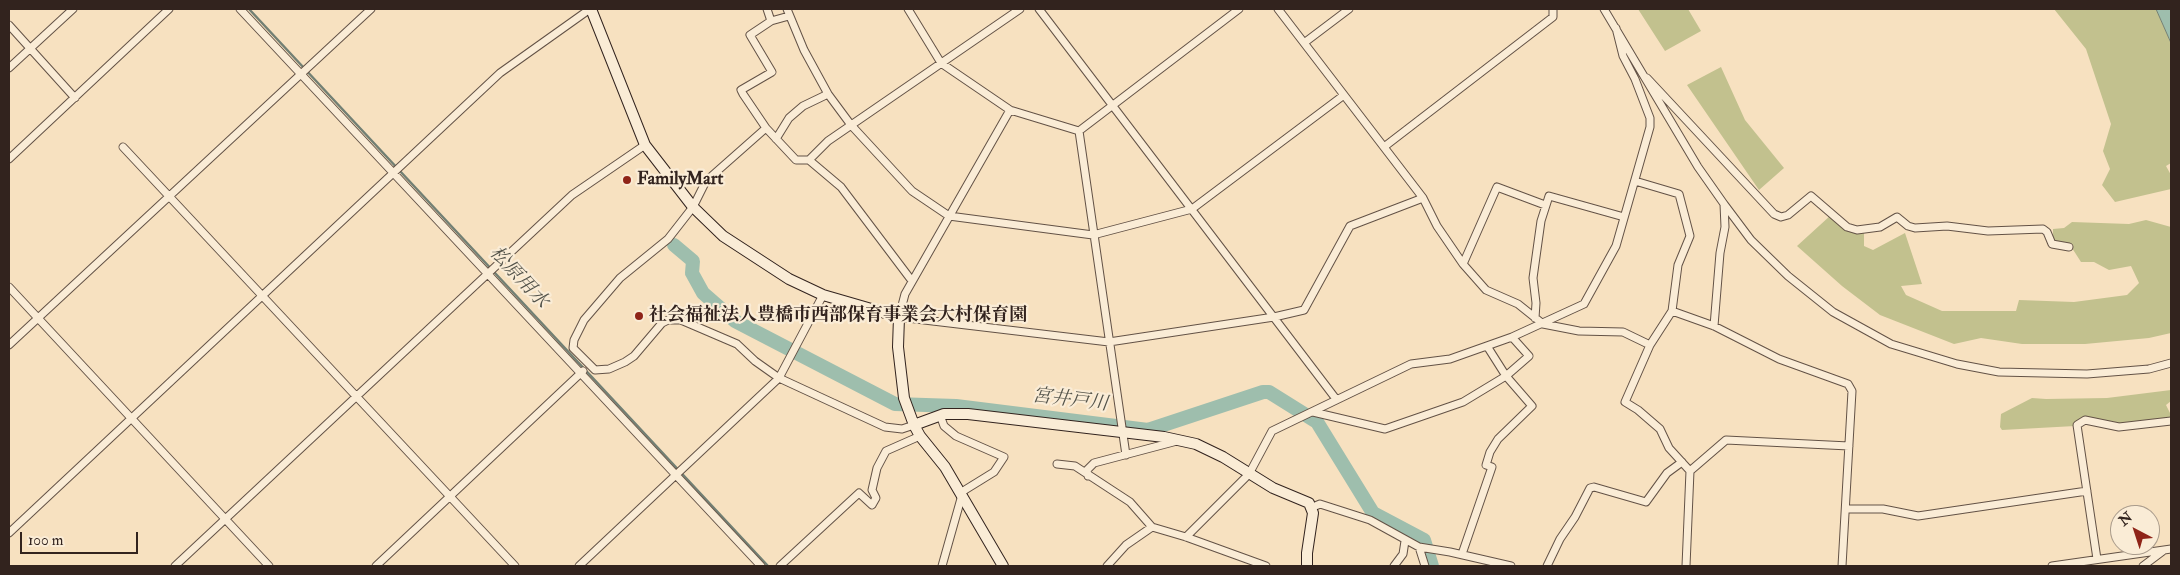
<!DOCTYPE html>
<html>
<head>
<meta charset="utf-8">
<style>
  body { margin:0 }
  #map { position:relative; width:2180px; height:575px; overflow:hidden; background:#f7e1c0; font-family:"IM FELL Double Pica",serif }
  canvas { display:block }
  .frame { position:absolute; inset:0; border:10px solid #32231e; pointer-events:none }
  .north { position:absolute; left:2110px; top:505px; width:50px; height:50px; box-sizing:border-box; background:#faecd6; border:1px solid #aa9c8c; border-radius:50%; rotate:320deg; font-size:14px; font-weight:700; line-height:20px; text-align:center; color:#32231e }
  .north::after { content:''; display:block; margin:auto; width:18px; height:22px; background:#8f2418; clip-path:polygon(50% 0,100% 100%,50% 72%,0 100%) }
  .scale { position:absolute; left:20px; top:532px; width:118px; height:22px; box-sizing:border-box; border:2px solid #32231e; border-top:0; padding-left:6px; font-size:15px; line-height:18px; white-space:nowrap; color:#32231e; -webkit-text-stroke:4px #faecd6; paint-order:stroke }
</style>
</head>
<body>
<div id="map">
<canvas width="2180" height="575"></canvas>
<div class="frame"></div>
<div class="north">N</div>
<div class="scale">100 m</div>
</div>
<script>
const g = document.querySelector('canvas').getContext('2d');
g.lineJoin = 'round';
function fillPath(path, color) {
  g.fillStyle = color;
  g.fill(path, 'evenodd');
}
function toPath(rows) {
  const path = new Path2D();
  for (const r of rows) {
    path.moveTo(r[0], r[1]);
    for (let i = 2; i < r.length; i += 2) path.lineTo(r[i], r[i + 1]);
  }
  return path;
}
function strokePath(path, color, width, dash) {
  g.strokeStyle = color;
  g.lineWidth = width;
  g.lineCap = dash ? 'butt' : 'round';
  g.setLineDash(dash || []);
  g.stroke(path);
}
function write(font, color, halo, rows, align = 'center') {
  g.font = font + ' "IM FELL Double Pica","Noto Serif JP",serif';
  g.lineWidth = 4.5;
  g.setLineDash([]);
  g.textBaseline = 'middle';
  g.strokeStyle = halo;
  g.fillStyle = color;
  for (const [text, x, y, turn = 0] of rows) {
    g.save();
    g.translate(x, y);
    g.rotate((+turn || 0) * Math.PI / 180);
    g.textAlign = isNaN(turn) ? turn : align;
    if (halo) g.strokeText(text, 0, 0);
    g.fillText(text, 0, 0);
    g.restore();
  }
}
const green = toPath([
  [1638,9,1688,9,1701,31,1665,51],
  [2054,9,2156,9,2171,43,2171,163,2166,166,2171,175,2171,189,2115,202,2102,185,2110,169,2103,151,2111,124,2086,49],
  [1721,67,1745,120,1784,168,1759,190,1687,85],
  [1831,215,1837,224,1851,232,1864,232,1864,246,1873,250,1905,233,1922,284,1901,286,1906,295,1942,311,2016,311,2019,300,2074,302,2127,295,2139,283,2131,266,2109,270,2094,262,2081,262,2072,248,2053,242,2053,229,2064,228,2072,222,2129,224,2146,220,2171,227,2171,333,2149,338,2085,344,2022,344,1981,338,1954,344,1880,315,1842,286,1797,246],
  [2171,390,2171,401,2166,405,2171,415,2170,420,2119,425,2093,421,2075,426,2002,430,2000,427,2001,414,2032,398,2046,399,2107,398]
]);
const water = toPath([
  [2156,9,2171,9,2171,43,2156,9]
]);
const stream = toPath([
  [249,9,768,566]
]);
const river = toPath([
  [674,245,693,261,692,273,703,293,735,321,895,404,956,406,1148,430,1263,392,1269,392,1317,422,1373,513,1424,540,1432,566]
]);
const street = toPath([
  [240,9,761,566],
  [767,9,771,21],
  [787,9,804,50,828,94,851,125,912,191,949,216,1093,235,1192,209,1344,95],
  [908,9,941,63,1010,110,1079,131,1239,9],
  [1039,9,1336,399],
  [1278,9,1423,198,1437,226,1463,264],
  [1604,9,1698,167,1724,204,1725,227,1720,253,1714,326],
  [789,16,771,21,750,35,772,72,741,90,743,94,766,128,796,160,809,160,841,187,912,281],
  [9,25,75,98],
  [1304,43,1349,9],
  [9,68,73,9],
  [1647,78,1774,214,1781,217,1788,215,1811,196,1847,227,1857,230,1880,227,1897,217,1908,226,1915,228,1947,226,1988,231,2043,229,2047,232,2052,244,2069,247],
  [1010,110,905,294,899,317,1109,342,1274,317,1304,310,1350,226,1423,198],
  [766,128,706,181,693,207,668,239,620,278,584,320,574,340,573,348,595,370,609,369,625,362,634,356,662,323,668,320,681,320,737,344,755,361,779,378,885,427,902,429,914,425],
  [1079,131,1126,455],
  [776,139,789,118,803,106,828,94],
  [123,147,515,566],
  [1384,147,1553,17,1553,9],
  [9,159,169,9],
  [809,160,828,141,1020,9],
  [1635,181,1679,194,1690,236,1678,265,1672,311,1650,345,1625,402,1638,410,1660,429,1669,448,1690,471],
  [1724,204,1751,240,1788,276,1833,312,1891,344,1957,364,1999,372,2087,374,2149,369,2171,363],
  [1545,205,1497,187,1463,264,1486,290,1518,304,1543,324,1579,331,1623,332,1650,345],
  [9,287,269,566],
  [1672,311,1714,326,1779,359,1848,384,1852,391,1842,566],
  [1535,318,1536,303,1533,278,1541,221,1549,196,1624,217],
  [9,345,371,9],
  [1313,412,1385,429,1463,402,1506,376,1529,356,1512,337],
  [940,415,944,426,956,436,1004,457,994,472,960,493],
  [1057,464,1075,466,1130,502,1152,527,1186,537,1266,566],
  [1088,476,1087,470,1094,463,1177,441],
  [1313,507,1320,504,1370,520,1419,547,1450,552,1511,566],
  [1846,509,1883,509,1918,516,2087,491],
  [9,533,500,73,590,9],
  [1186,537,1249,474,1272,431,1411,364,1450,359,1512,337,1584,304,1616,246,1650,127,1650,118,1635,79,1623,56,1616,28],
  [1419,547,1425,566],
  [1462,554,1492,467,1486,465,1490,452,1498,439,1532,406,1506,376,1487,346],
  [2097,559,2077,425,2085,420,2119,427,2171,421],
  [175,566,572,195,645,145],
  [376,566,583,371],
  [579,566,779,378,823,295],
  [780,566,859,493,872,505,876,498,872,490,877,468,886,451,920,436],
  [942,566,962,495],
  [1107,566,1126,545,1152,527],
  [1394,566,1403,554,1405,541],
  [1547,566,1560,539,1575,517,1590,488,1594,487,1646,502,1667,473,1682,462],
  [1686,566,1690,471,1726,440,1849,446],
  [2052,566,2171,549],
  [2143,566,2163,551]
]);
const secondary = toPath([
  [591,9,645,145,693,207,723,236,789,279,823,295,899,317,898,347,904,398,914,425,920,436,945,467,1003,566],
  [914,425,944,414,968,414,1164,437,1196,444,1223,457,1273,488,1309,503,1313,513,1307,553,1307,566]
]);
const markers = [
  [627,180,5,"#8f2418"],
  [639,316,5,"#8f2418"]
];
const poiNames = [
  ["FamilyMart",637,180],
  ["社会福祉法人豊橋市西部保育事業会大村保育園",649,316]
];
const waterNames = [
  ["松原用水",518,278,47],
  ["宮井戸川",1070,401,7]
];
fillPath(green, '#c2c18e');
fillPath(water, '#9ebead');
strokePath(water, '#738074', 1);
strokePath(stream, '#738074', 2.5);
strokePath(river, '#9ebead', 14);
strokePath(street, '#635246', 9);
strokePath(secondary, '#32231e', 12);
strokePath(street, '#faecd6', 7);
strokePath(secondary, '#faecd6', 10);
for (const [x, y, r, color] of markers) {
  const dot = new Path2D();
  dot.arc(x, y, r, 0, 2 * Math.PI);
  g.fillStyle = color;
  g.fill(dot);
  strokePath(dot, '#faecd6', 2);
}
write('bold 18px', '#32231e', '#faecd6', poiNames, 'left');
write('italic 19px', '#525249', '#faecd6', waterNames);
</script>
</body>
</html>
